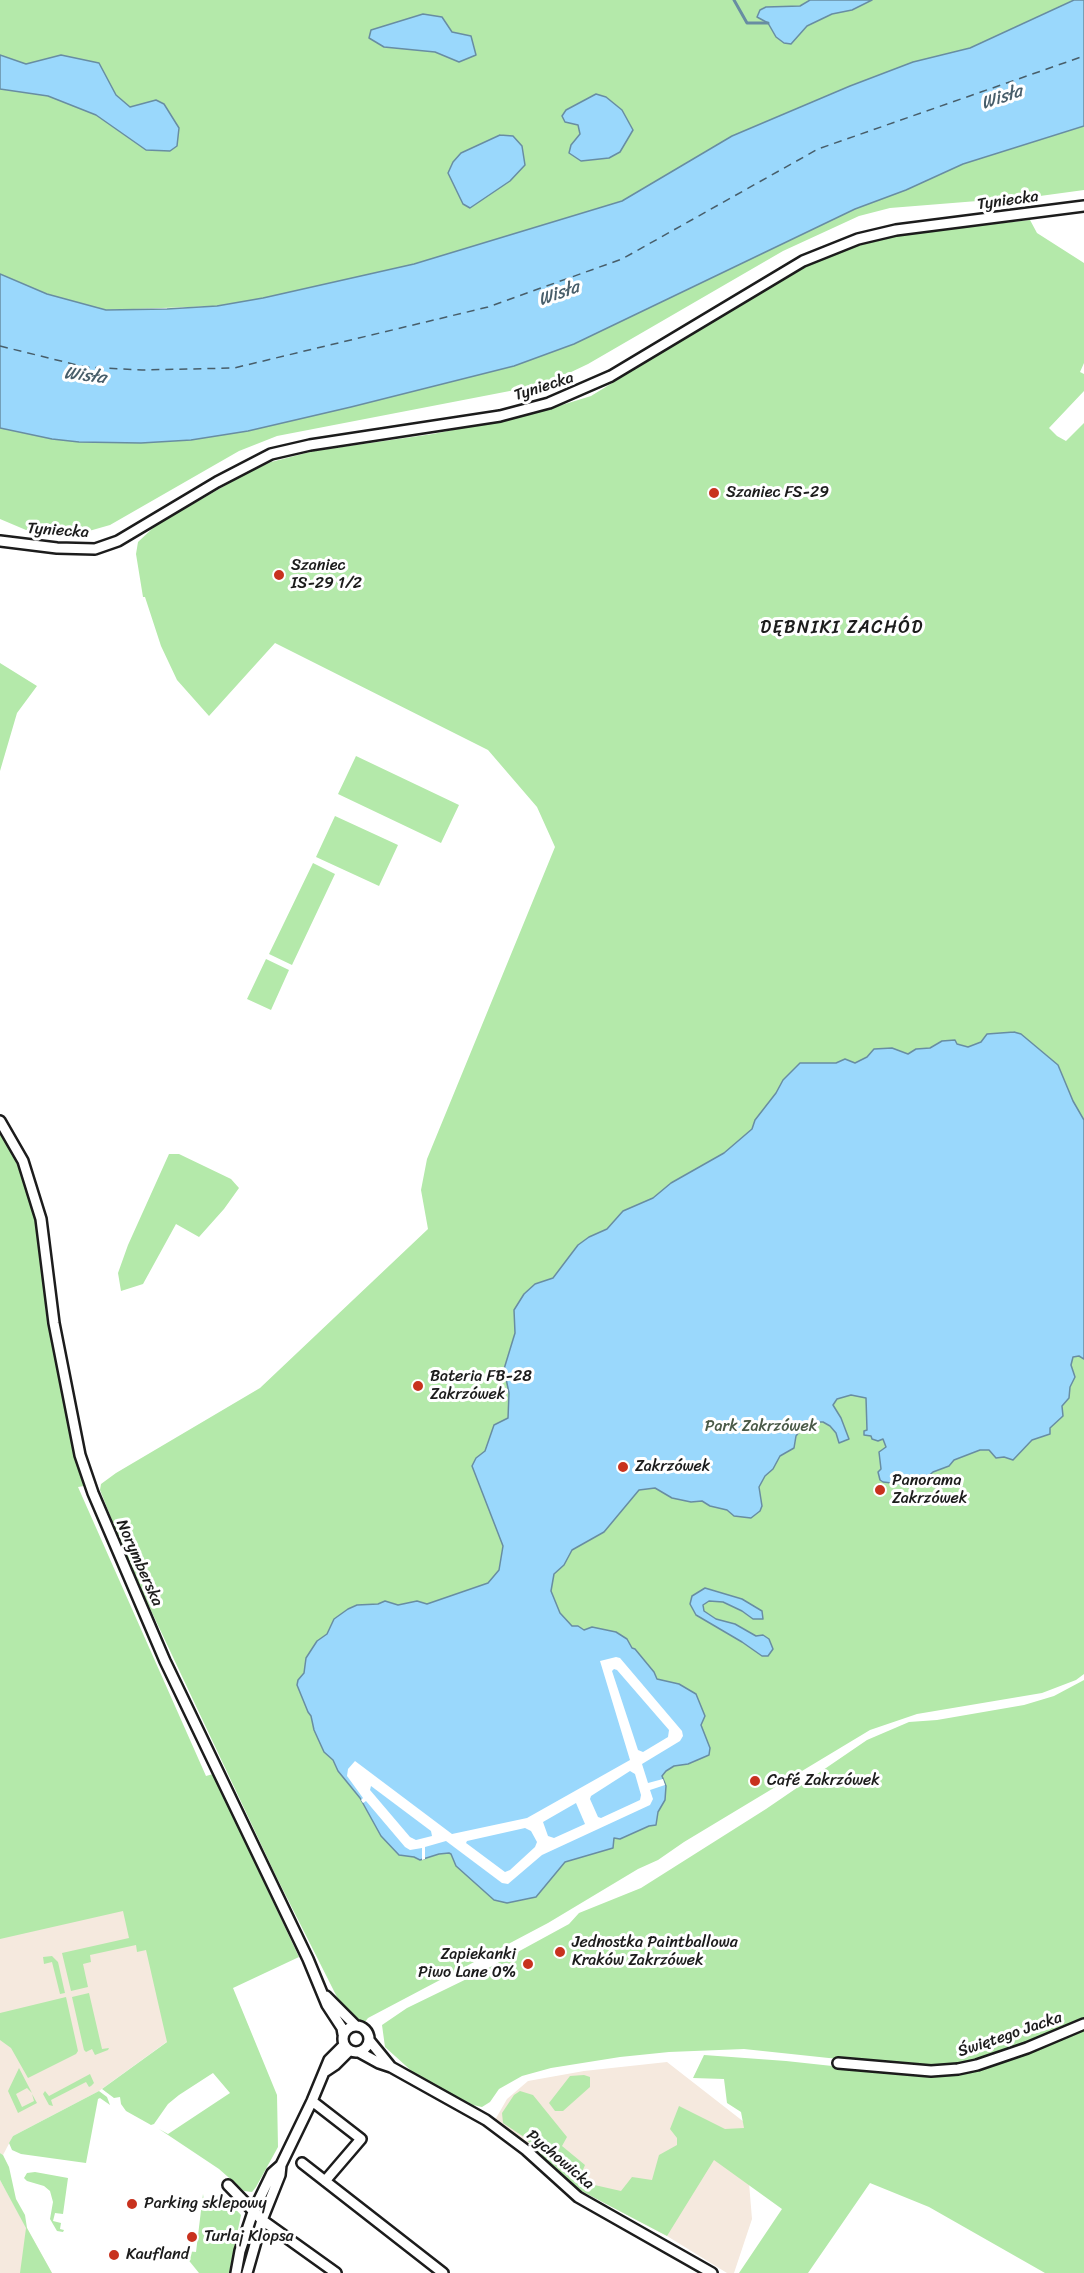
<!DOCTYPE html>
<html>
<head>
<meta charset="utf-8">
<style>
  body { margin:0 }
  canvas { display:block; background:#fff }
</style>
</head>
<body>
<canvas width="1084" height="2273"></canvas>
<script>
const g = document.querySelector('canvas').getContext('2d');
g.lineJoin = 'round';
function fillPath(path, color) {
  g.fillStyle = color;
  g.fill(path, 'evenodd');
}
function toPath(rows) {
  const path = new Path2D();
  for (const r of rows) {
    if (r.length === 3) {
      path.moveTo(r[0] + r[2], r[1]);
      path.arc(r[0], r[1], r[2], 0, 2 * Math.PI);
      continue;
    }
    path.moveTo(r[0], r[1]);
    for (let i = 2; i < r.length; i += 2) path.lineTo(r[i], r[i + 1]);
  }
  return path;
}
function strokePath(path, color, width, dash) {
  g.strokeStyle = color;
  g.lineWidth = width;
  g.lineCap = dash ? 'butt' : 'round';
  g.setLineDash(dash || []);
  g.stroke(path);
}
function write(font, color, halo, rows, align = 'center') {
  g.font = font + ' Sriracha,sans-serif';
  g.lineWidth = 6;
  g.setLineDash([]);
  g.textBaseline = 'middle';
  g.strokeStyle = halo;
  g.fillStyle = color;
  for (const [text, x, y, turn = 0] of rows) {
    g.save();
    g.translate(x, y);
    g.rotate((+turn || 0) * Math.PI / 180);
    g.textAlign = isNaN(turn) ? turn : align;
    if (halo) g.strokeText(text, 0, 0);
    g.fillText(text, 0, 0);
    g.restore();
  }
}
const built = toPath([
  [0,1730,123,1889,179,2033,99,2091,13,2136,3,2155,0,2153],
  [667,2062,744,2122,752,2219,734,2273,727,2273,667,2236,572,2186,522,2140,495,2120,507,2099,528,2081,584,2071],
  [0,2180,27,2228,52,2273,0,2273]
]);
const green = toPath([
  [0,0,1074,0,959,53,913,62,850,86,732,136,622,201,507,240,414,264,266,298,217,306,106,310,0,290],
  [1084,126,1084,190,1040,196,890,208,859,216,783,251,588,364,546,384,277,436,239,451,110,525,89,531,26,530,0,519,0,428,52,439,80,442,351,407,514,366,574,344,855,209,906,190,963,164],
  [1030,220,1037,233,1084,263,1084,363,1080,372,1084,374,1084,391,1049,428,1057,436,1066,441,1084,423,1084,1674,1076,1680,1042,1693,917,1714,870,1730,684,1842,658,1860,638,1869,548,1923,368,2018,365,2022,354,2020,350,2015,353,2014,346,2011,340,2003,276,1876,131,1568,100,1490,101,1484,116,1473,260,1388,428,1229,421,1190,427,1159,555,847,537,807,488,750,275,643,209,716,177,680,161,646,145,597,143,597,136,554,138,542,155,526,245,474,271,462,314,451,433,434,536,413,591,396,793,272,843,249,894,235],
  [0,663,37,686,17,713,0,771],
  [356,756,459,805,441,843,338,794],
  [335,816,398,845,379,886,316,857],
  [313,863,335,874,292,965,269,954],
  [266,959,289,970,271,1010,247,999],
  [0,1132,12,1152,25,1184,35,1218,40,1249,46,1314,74,1455,84,1486,78,1487,206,1776,213,1774,299,1957,233,1988,277,2095,278,2147,256,2187,252,2192,244,2191,219,2169,159,2129,168,2134,230,2093,213,2073,179,2095,168,2104,154,2124,151,2125,126,2111,121,2104,120,2097,114,2098,102,2089,167,2042,146,1950,137,1952,136,1945,90,1955,91,1962,83,1964,88,1987,71,1991,62,1953,129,1938,123,1911,0,1939],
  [169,1154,179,1154,231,1179,239,1188,224,1209,199,1237,176,1224,143,1284,121,1291,118,1273,128,1245],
  [1084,1680,1084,2021,1024,2046,950,2068,923,2068,744,2049,669,2052,620,2057,551,2068,522,2076,499,2089,490,2102,482,2107,473,2105,416,2075,385,2047,382,2025,407,2008,481,1972,569,1924,579,1913,641,1888,766,1809,867,1740,909,1722,937,1720,1024,1705,1054,1696],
  [52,1956,58,1962,65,1993,60,1994,52,1962,44,1964,43,1957],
  [89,1993,102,2049,109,2048,108,2050,95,2055,92,2049,86,2052,84,2050,72,1997],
  [66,1997,78,2051,76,2054,28,2078,11,2048,0,2040,0,2013],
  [1084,2028,1084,2273,1045,2273,929,2207,870,2183,808,2273,739,2273,782,2209,714,2160,667,2236,572,2186,524,2137,503,2123,502,2113,514,2095,520,2091,533,2095,567,2137,562,2146,585,2165,582,2172,590,2184,621,2191,632,2177,652,2180,659,2155,677,2145,677,2138,670,2129,679,2106,725,2129,744,2128,741,2112,727,2103,724,2079,693,2078,704,2055,786,2061,897,2073,942,2074],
  [19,2068,32,2093,27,2088,16,2094,22,2107,34,2101,32,2094,37,2103,18,2113,8,2091],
  [90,2074,94,2083,91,2086,89,2087,86,2082,51,2100,53,2106,49,2105,43,2094,45,2091,49,2096],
  [584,2075,590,2077,590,2087,563,2111,555,2111,549,2103,570,2076],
  [99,2091,107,2097,110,2105,100,2098,98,2099,86,2163,21,2154,12,2150,9,2143,13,2136],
  [0,2153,3,2155,9,2167,16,2199,25,2215,27,2228,52,2273,20,2273,26,2228,0,2180],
  [35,2172,68,2178,63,2214,55,2213,53,2221,61,2223,60,2229,64,2230,63,2232,57,2231,50,2219,53,2202,50,2191,44,2186,27,2181,24,2178,27,2173],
  [203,2194,204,2201,210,2202,211,2195,224,2197,241,2215,229,2273,199,2273,186,2257,186,2251,196,2252]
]);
const water = toPath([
  [810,0,872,0,852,10,832,14,807,26,791,44,784,43,776,37,768,23,757,17,760,10,766,7,800,6,810,0],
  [1074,0,1084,0,1084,126,963,164,906,190,855,209,574,344,514,366,351,407,248,431,191,440,141,443,79,442,52,439,0,428,0,274,47,294,106,310,167,309,217,306,263,298,414,264,622,201,732,136,850,86,913,62,970,48,1074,0],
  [423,14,442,17,452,32,471,36,476,55,459,62,435,52,384,47,369,38,371,30,423,14],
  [0,55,26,64,61,55,99,63,116,95,130,107,156,100,164,104,179,128,177,146,170,151,146,150,96,115,48,96,0,89,0,55],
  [596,94,606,97,622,110,633,130,620,152,609,158,581,161,569,153,571,145,580,134,578,125,565,122,562,116,566,110,596,94],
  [500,135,513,136,522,146,525,165,510,181,470,208,463,204,448,173,453,162,461,153,500,135],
  [1014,1032,1021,1034,1058,1065,1073,1101,1084,1120,1084,1359,1079,1356,1073,1357,1071,1365,1075,1377,1070,1387,1069,1398,1062,1406,1063,1416,1050,1428,1050,1434,1032,1440,1013,1460,1004,1457,996,1458,989,1450,980,1450,954,1460,949,1466,933,1472,923,1481,911,1488,900,1484,883,1482,880,1480,878,1472,881,1469,879,1452,886,1447,883,1439,878,1441,872,1439,871,1436,864,1435,864,1431,867,1430,866,1398,851,1395,837,1399,833,1405,841,1418,849,1439,839,1443,836,1433,830,1426,823,1422,807,1422,796,1436,794,1448,780,1456,773,1469,765,1476,759,1487,762,1506,760,1511,751,1518,734,1516,727,1510,710,1506,702,1501,691,1502,672,1498,655,1488,639,1490,604,1532,572,1550,564,1565,554,1574,551,1591,560,1613,572,1626,578,1626,584,1630,592,1627,616,1632,627,1639,632,1648,635,1649,654,1672,657,1679,679,1684,696,1694,705,1716,701,1725,710,1748,709,1755,688,1764,674,1766,666,1771,662,1776,666,1786,665,1800,658,1812,656,1825,649,1826,620,1839,614,1838,613,1848,565,1862,536,1897,507,1903,494,1900,456,1866,451,1854,449,1853,439,1854,420,1860,414,1857,399,1855,381,1836,360,1798,338,1771,333,1760,324,1752,314,1730,311,1716,308,1712,297,1685,298,1680,304,1673,306,1658,317,1641,327,1634,334,1619,348,1609,357,1605,378,1604,385,1601,398,1605,417,1601,427,1604,488,1583,499,1570,503,1546,472,1466,476,1458,485,1451,494,1425,508,1418,509,1393,504,1369,515,1333,514,1310,524,1294,535,1284,553,1278,578,1245,589,1237,607,1229,623,1211,653,1198,671,1183,724,1153,752,1129,755,1120,776,1093,783,1080,800,1063,836,1063,845,1059,855,1063,867,1057,874,1049,892,1048,908,1054,916,1049,930,1048,942,1041,955,1040,957,1044,968,1047,981,1042,987,1034,1014,1032],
  [705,1588,742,1599,762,1611,763,1619,753,1619,742,1611,723,1602,709,1601,703,1605,704,1611,716,1619,735,1624,756,1636,763,1635,769,1639,773,1649,768,1656,762,1656,742,1642,696,1615,690,1604,692,1596,705,1588]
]);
const pier = toPath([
  [616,1657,620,1658,682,1731,683,1736,680,1741,642,1764,648,1783,663,1779,665,1785,650,1790,653,1799,650,1805,542,1855,508,1884,502,1883,446,1841,425,1847,425,1859,422,1860,422,1848,410,1850,405,1847,366,1801,363,1803,361,1800,363,1798,347,1776,348,1769,355,1761,452,1834,527,1818,630,1760,600,1661],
  [614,1669,617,1670,669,1730,668,1737,643,1752,638,1750,612,1671],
  [630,1771,635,1774,641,1795,640,1800,601,1818,598,1817,590,1799,591,1796],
  [371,1786,431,1831,432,1836,416,1840,410,1837,370,1790],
  [576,1803,585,1824,554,1838,548,1836,543,1822],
  [525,1828,531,1831,537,1842,535,1847,510,1870,505,1872,466,1843,467,1841]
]);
const stream = toPath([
  [734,0,747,23,768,23]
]);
const ferry = toPath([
  [0,346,85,367,142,370,234,368,488,307,622,259,818,149,1084,56]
]);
const minor = toPath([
  [0,541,57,548,95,549,118,541,217,482,271,454,310,445,500,416,549,403,611,376,803,261,858,239,896,230,1084,206],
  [0,1121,23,1161,41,1219,54,1323,80,1455,93,1493,165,1661,308,1959,327,2005,342,2028,343,2034],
  [326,1996,355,2025],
  [356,2039,13],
  [369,2040,391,2067,486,2120,526,2150,578,2197,712,2273],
  [359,2052,379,2063,391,2067],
  [838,2063,931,2071,958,2069,977,2065,1027,2048,1084,2024],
  [326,2071,335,2065,349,2051],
  [312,2101,361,2139,325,2181],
  [302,2163,443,2273],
  [228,2185,262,2220,336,2273],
  [236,2273,240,2251,253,2212,272,2173,281,2165],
  [247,2273,262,2220,280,2175,281,2165,312,2101,329,2060,344,2045]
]);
const markers = [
  [714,493,6,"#c8321e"],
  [279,575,6,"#c8321e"],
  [418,1386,6,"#c8321e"],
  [623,1467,6,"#c8321e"],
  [880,1490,6,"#c8321e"],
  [755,1781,6,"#c8321e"],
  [560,1952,6,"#c8321e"],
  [528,1964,6,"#c8321e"],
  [132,2204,6,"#c8321e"],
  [192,2237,6,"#c8321e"],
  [114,2255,6,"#c8321e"]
];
const streetNames = [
  ["Tyniecka",1008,201,-8],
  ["Tyniecka",544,387,-18],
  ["Tyniecka",58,531,4],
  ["Norymberska",139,1563,66],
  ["Świętego Jacka",1010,2035,-19],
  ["Pychowicka",560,2160,40]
];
const poiNames = [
  ["Szaniec FS-29",726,493],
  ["Szaniec",291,566],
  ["IS-29 1/2",291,584],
  ["Bateria FB-28",430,1377],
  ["Zakrzówek",430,1395],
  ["Zakrzówek",635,1467],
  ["Panorama",892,1481],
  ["Zakrzówek",892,1499],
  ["Café Zakrzówek",767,1781],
  ["Jednostka Paintballowa",572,1943],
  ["Kraków Zakrzówek",572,1961],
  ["Zapiekanki",516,1955,"right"],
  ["Piwo Lane 0%",516,1973,"right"],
  ["Parking sklepowy",144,2204],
  ["Turlaj Klopsa",204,2237],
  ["Kaufland",126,2255]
];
const parkNames = [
  ["Park Zakrzówek",761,1427]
];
const waterNames = [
  ["Wisła",1002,98,-19],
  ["Wisła",559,294,-20],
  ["Wisła",85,376,7]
];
const neighbourhoodNames = [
  ["DĘBNIKI ZACHÓD",842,628]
];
fillPath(built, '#f5e9de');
fillPath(green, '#b4e9aa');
fillPath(water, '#9ad8fc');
strokePath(water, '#688da2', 1.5);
fillPath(pier, '#fff');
strokePath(stream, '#688da2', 3);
strokePath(ferry, '#485e6a', 1.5, [8, 6]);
strokePath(minor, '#1c1c1c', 14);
strokePath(minor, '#fff', 9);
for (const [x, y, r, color] of markers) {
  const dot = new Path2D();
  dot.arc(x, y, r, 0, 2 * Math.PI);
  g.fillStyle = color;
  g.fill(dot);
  strokePath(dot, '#fff', 2);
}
write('16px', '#1c1c1c', '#fff', streetNames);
write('16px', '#1c1c1c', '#fff', poiNames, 'left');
write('16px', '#4a5a47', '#fff', parkNames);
write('italic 18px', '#485e6a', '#fff', waterNames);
g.letterSpacing = '1.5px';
write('18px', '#1c1c1c', '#fff', neighbourhoodNames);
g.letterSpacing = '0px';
</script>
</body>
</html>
